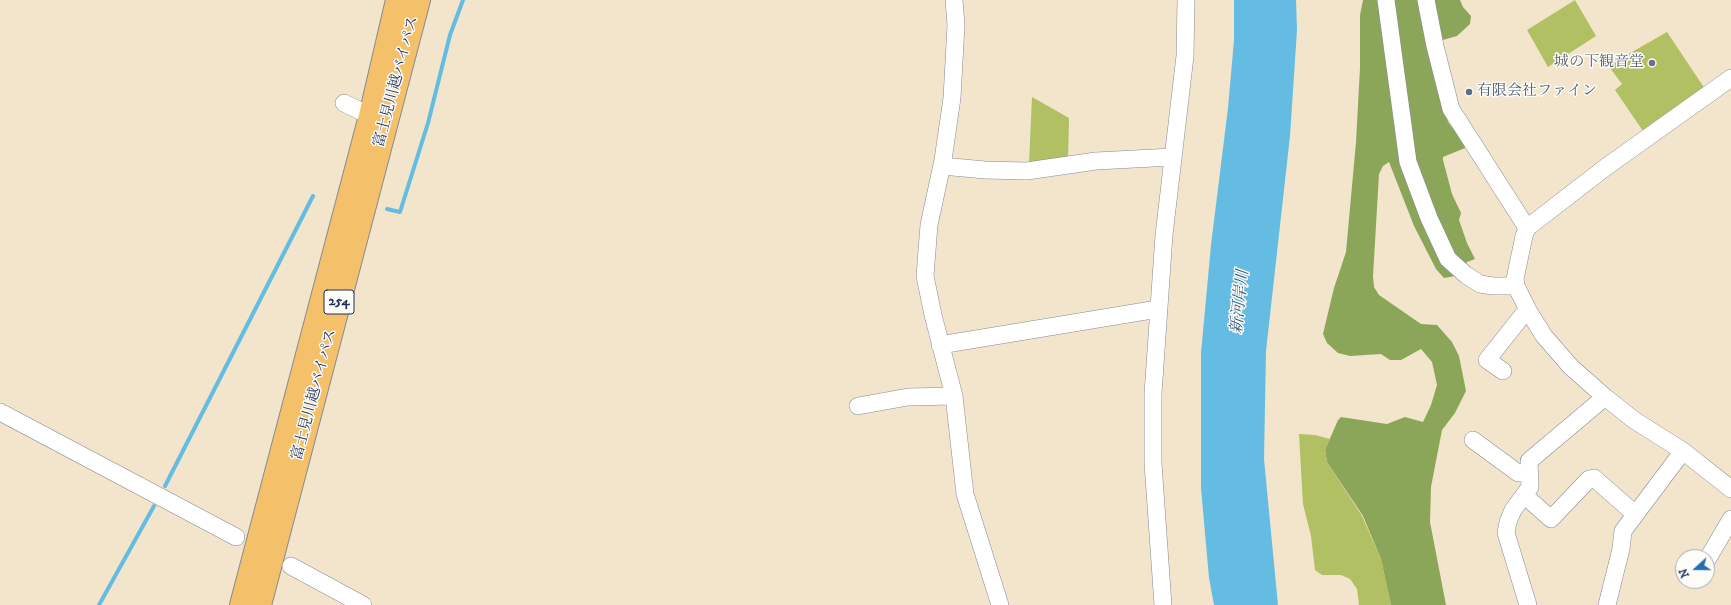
<!DOCTYPE html>
<html>
<head>
<meta charset="utf-8">
<style>
  body { margin:0 }
  #map { position:relative; width:1731px; height:605px; overflow:hidden; background:#f2e5cb; font-family:"IM FELL DW Pica",serif }
  canvas { display:block }
  .north { position:absolute; left:1675px; top:549px; width:40px; height:40px; box-sizing:border-box; background:#fdfcf7; border:1px solid #a3aaba; border-radius:50%; rotate:249deg; font-size:11px; font-weight:700; line-height:16px; text-align:center; color:#1b2f5e }
  .north::after { content:''; display:block; margin:auto; width:14px; height:18px; background:#1f6fb2; clip-path:polygon(50% 0,100% 100%,50% 72%,0 100%) }
</style>
</head>
<body>
<div id="map">
<canvas width="1731" height="605"></canvas>
<div class="north">N</div>
</div>
<script>
const g = document.querySelector('canvas').getContext('2d');
g.lineJoin = 'round';
function fillPath(path, color) {
  g.fillStyle = color;
  g.fill(path, 'evenodd');
}
function toPath(rows) {
  const path = new Path2D();
  for (const r of rows) {
    path.moveTo(r[0], r[1]);
    for (let i = 2; i < r.length; i += 2) path.lineTo(r[i], r[i + 1]);
  }
  return path;
}
function strokePath(path, color, width, dash) {
  g.strokeStyle = color;
  g.lineWidth = width;
  g.lineCap = dash ? 'butt' : 'round';
  g.setLineDash(dash || []);
  g.stroke(path);
}
function write(font, color, halo, rows, align = 'center') {
  g.font = font + ' "IM FELL DW Pica","Noto Serif JP",serif';
  g.lineWidth = 3;
  g.setLineDash([]);
  g.textBaseline = 'middle';
  g.strokeStyle = halo;
  g.fillStyle = color;
  for (const [text, x, y, turn = 0] of rows) {
    g.save();
    g.translate(x, y);
    g.rotate((+turn || 0) * Math.PI / 180);
    g.textAlign = isNaN(turn) ? turn : align;
    if (halo) g.strokeText(text, 0, 0);
    g.fillText(text, 0, 0);
    g.restore();
  }
}
const green = toPath([
  [1575,0,1596,36,1548,67,1527,30],
  [1667,32,1705,89,1645,134,1615,90,1622,84,1610,68,1618,60],
  [1032,97,1069,118,1068,160,1029,164],
  [1299,434,1315,435,1330,439,1325,450,1327,462,1362,516,1381,559,1391,605,1359,605,1357,589,1350,579,1341,575,1322,575,1315,570,1311,536,1303,504]
]);
const forest = toPath([
  [1363,0,1460,0,1463,7,1471,16,1470,24,1457,36,1432,43,1448,122,1464,143,1465,148,1443,157,1443,160,1452,194,1461,213,1459,220,1467,243,1475,259,1467,262,1455,276,1444,278,1436,269,1414,226,1389,162,1383,166,1379,174,1373,276,1374,287,1379,295,1421,324,1437,325,1452,342,1459,356,1466,391,1455,413,1442,430,1431,487,1430,522,1446,605,1391,605,1381,559,1363,516,1327,462,1325,450,1338,420,1341,417,1387,424,1405,417,1423,422,1431,405,1437,385,1432,362,1421,349,1401,360,1390,360,1381,354,1350,356,1338,353,1327,343,1323,334,1334,288,1346,252,1356,142,1360,68,1360,15]
]);
const water = toPath([
  [1234,0,1296,0,1297,30,1290,136,1266,351,1264,459,1278,605,1214,605,1209,578,1201,488,1201,353,1211,245,1228,108,1234,40]
]);
const stream = toPath([
  [387,209,400,212,428,123,450,35,463,0],
  [165,486,313,196],
  [99,605,154,506]
]);
const minor = toPath([
  [954,0,956,25,952,98,943,160,929,225,925,276,933,315,954,396,965,494,1000,605],
  [1386,0,1408,162,1429,218,1448,259,1466,275,1480,284,1493,286,1516,286],
  [1426,0,1435,46,1451,109,1527,228],
  [1731,78,1606,167,1527,228,1524,236,1515,279,1516,286,1529,312,1544,336,1571,367,1605,397,1634,420,1683,451,1731,489],
  [344,103,381,121],
  [942,166,985,170,1027,171,1096,161,1173,157],
  [940,345,1158,309],
  [1503,371,1487,360,1522,316,1529,312],
  [858,406,908,397,954,396],
  [0,412,236,537],
  [1473,440,1518,473,1529,472],
  [1524,495,1551,519,1589,479,1594,478,1635,514],
  [1707,560,1731,519],
  [291,566,363,605],
  [1163,605,1153,463,1153,394,1164,235,1185,56,1186,0],
  [1528,605,1506,533,1508,522,1513,510,1530,487,1529,461,1605,397],
  [1607,605,1621,549,1623,531,1683,451]
]);
const highway = toPath([
  [241,605,370,116,397,0],
  [260,605,419,0]
]);
const markers = [
  [1652,63,4,"#6b7280"],
  [1469,92,4,"#5c6f8a"]
];
const shields = [
  [339,302,30]
];
const shieldNames = [
  ["254",339,302]
];
const worshipNames = [
  ["城の下観音堂",1644,63]
];
const streetNames = [
  ["富士見川越バイパス",397,82,-75],
  ["富士見川越バイパス",315,395,-75]
];
const serviceNames = [
  ["有限会社ファイン",1477,92]
];
const waterNames = [
  ["新河岸川",1241,302,-84]
];
fillPath(green, '#b0c063');
fillPath(forest, '#8ca659');
fillPath(water, '#65bce2');
strokePath(stream, '#65bce2', 4);
strokePath(minor, '#868a94', 18);
strokePath(highway, '#868a94', 24);
strokePath(minor, '#fff', 17);
strokePath(highway, '#f4c16a', 22);
for (const [x, y, r, color] of markers) {
  const dot = new Path2D();
  dot.arc(x, y, r, 0, 2 * Math.PI);
  g.fillStyle = color;
  g.fill(dot);
  strokePath(dot, '#fdfcf7', 1.5);
}
for (const [x, y, w] of shields) {
  const box = new Path2D();
  box.roundRect(x - w / 2, y - 12, w, 24, 3);
  g.fillStyle = '#fdfcf7';
  g.fill(box);
  strokePath(box, '#1b2f5e', 1);
}
write('bold 14px', '#1b2f5e', null, shieldNames);
write('15px', '#5b616d', '#fdfcf7', worshipNames, 'right');
write('15px', '#1b2f5e', '#fdfcf7', streetNames);
write('15px', '#4e5e75', '#fdfcf7', serviceNames, 'left');
write('italic 16px', '#315986', '#fdfcf7', waterNames);
</script>
</body>
</html>
